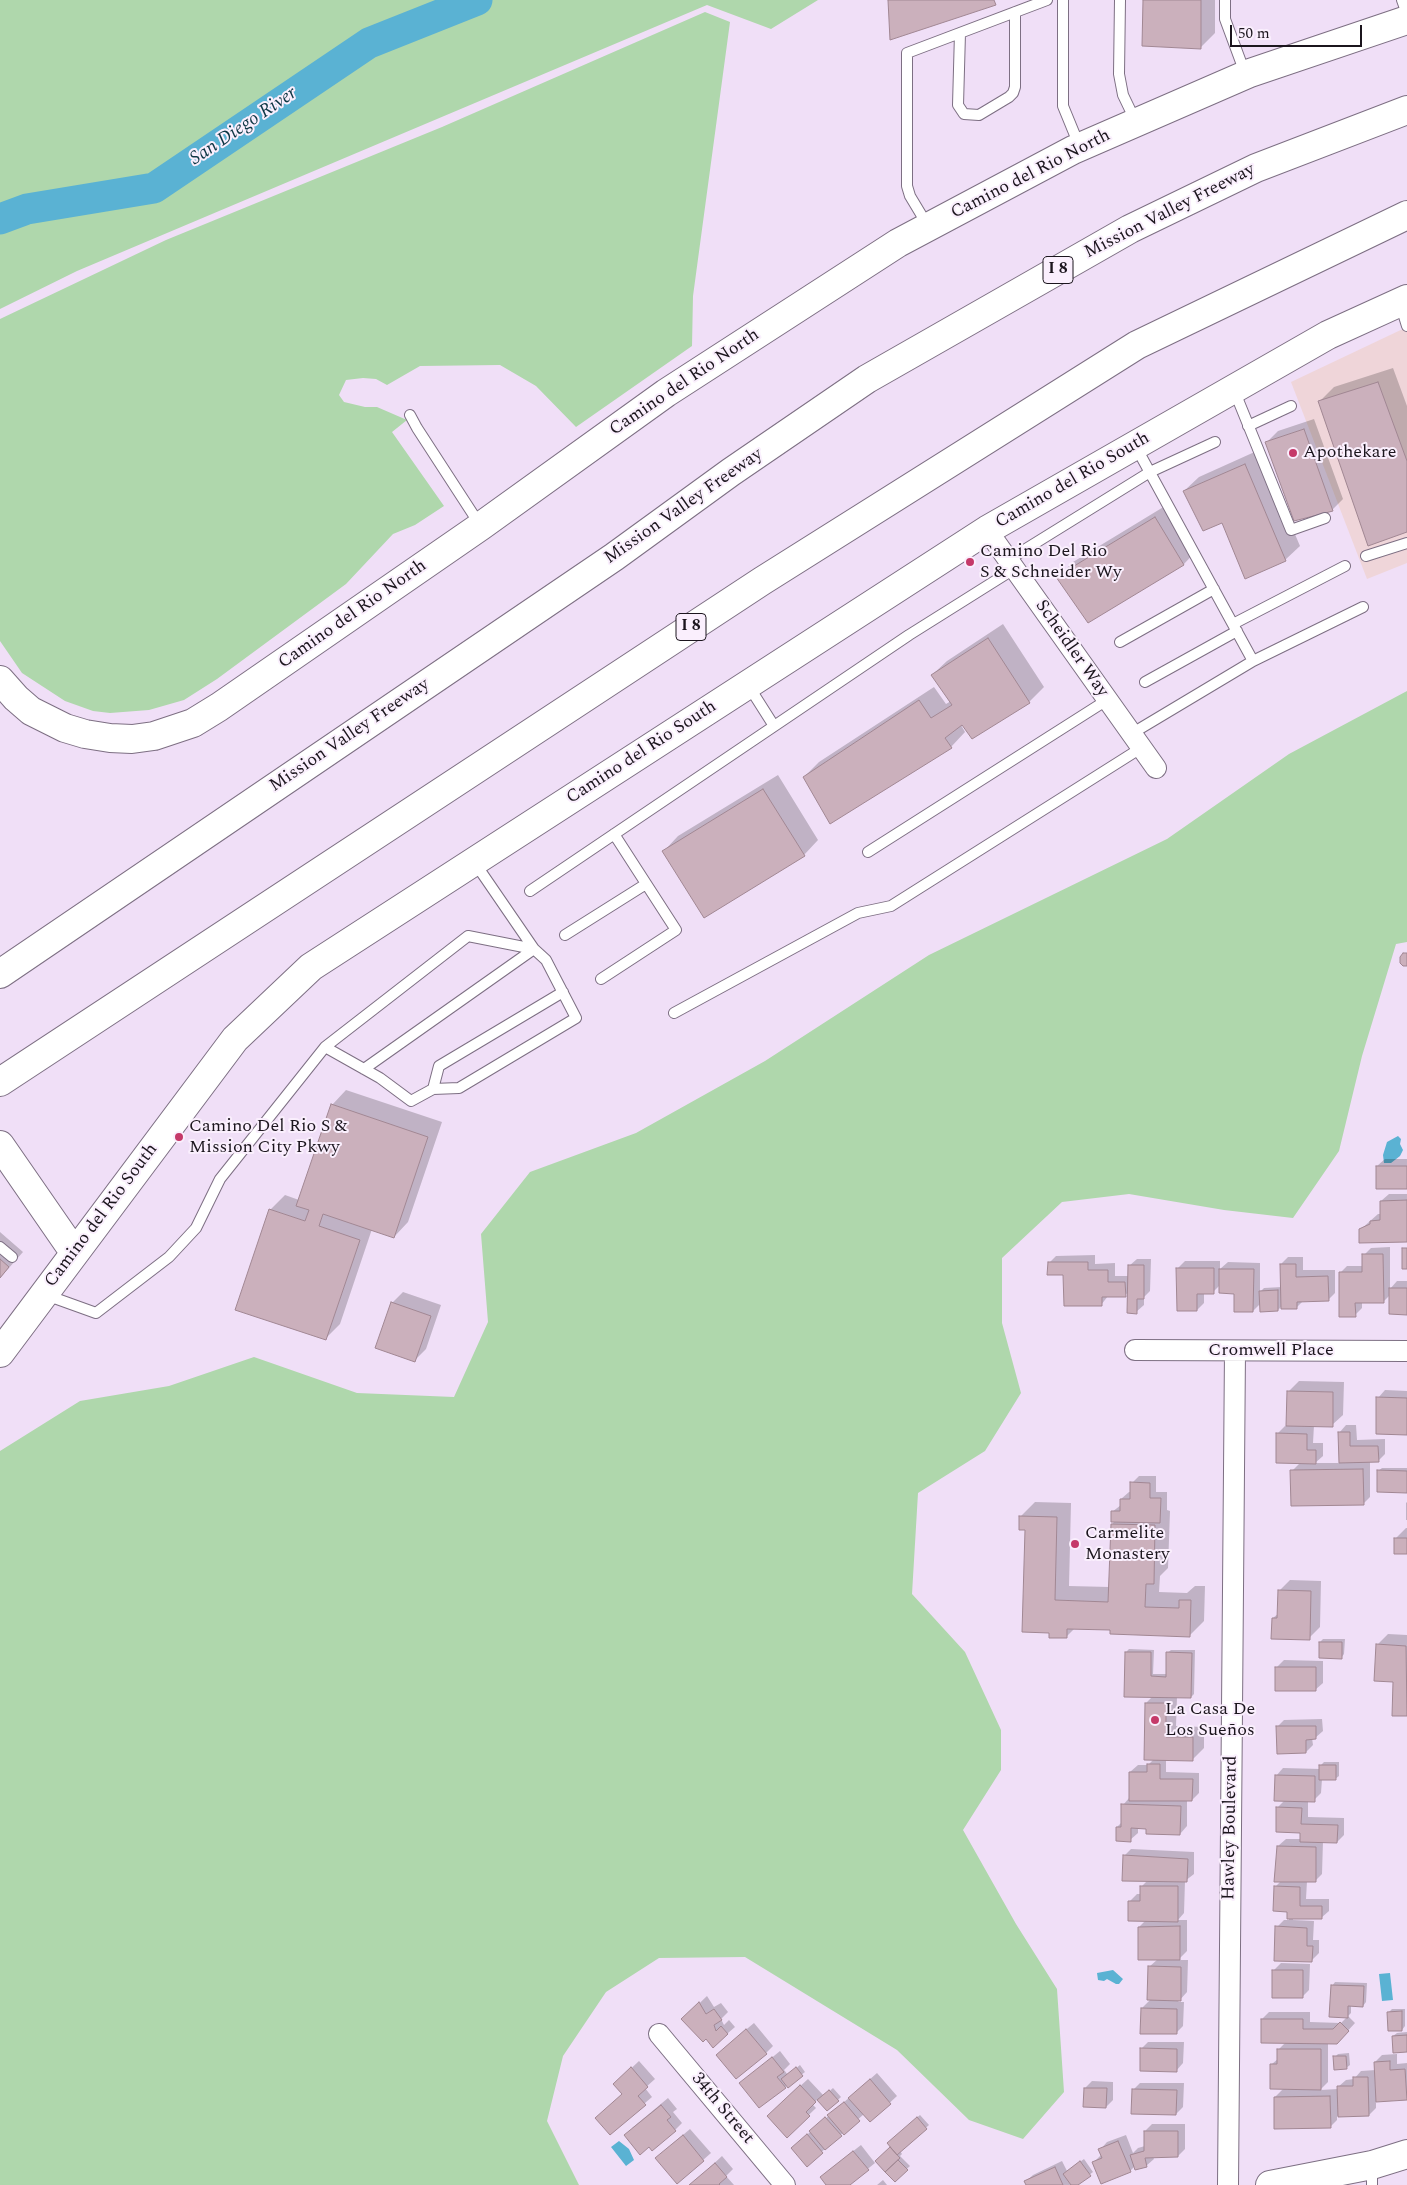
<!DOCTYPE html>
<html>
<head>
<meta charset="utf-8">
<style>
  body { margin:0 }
  #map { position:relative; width:1407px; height:2185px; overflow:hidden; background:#f0dff7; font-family:Spectral,serif }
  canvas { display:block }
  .scale { position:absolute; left:1230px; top:25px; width:132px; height:22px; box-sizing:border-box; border:2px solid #1b151d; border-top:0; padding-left:6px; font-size:15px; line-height:18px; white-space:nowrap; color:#1b151d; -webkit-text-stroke:4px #faeffd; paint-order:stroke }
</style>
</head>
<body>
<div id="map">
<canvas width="1407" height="2185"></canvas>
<div class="scale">50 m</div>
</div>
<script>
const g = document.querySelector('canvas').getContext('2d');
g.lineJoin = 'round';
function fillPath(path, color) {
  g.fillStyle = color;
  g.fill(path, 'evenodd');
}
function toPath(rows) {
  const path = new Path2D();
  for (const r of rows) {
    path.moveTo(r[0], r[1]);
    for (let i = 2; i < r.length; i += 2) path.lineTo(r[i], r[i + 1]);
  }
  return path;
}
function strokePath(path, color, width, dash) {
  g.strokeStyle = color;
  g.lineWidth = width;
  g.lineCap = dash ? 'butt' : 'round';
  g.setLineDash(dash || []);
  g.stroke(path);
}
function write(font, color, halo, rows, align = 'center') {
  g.font = font + ' Spectral,serif';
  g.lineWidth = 4;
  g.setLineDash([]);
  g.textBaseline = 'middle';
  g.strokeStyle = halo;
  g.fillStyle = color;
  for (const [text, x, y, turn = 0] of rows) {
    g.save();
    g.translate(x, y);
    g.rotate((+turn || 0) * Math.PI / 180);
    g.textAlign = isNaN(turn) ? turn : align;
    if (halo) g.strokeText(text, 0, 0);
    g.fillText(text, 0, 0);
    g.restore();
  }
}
const commercial = toPath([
  [1407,327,1407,563,1367,579,1291,382]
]);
const green = toPath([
  [0,0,818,0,771,29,707,5,77,271,0,309],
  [705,12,730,22,693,296,692,346,576,427,536,386,500,365,420,366,387,385,376,379,363,378,346,380,339,395,344,402,365,407,377,407,407,420,392,432,444,506,415,525,393,534,346,584,217,679,184,700,149,710,110,713,93,711,65,701,22,673,0,641,0,319,166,240,442,127],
  [1407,691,1407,942,1396,944,1362,1056,1339,1151,1293,1218,1224,1210,1129,1194,1062,1202,1002,1258,1002,1323,1021,1393,985,1451,918,1493,912,1594,965,1652,1001,1730,1001,1770,963,1830,1016,1924,1057,1989,1064,2092,1023,2139,969,2120,897,2050,745,1957,659,1958,606,1992,563,2056,547,2121,579,2185,0,2185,0,1451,80,1401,169,1386,254,1357,357,1393,454,1397,488,1322,481,1234,530,1172,636,1133,765,1061,929,955,1167,839,1289,754]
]);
const water = toPath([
  [1398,1136,1401,1139,1400,1144,1403,1150,1400,1156,1391,1163,1384,1163,1383,1155,1387,1142],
  [1113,1970,1123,1979,1119,1984,1116,1984,1107,1979,1104,1981,1098,1980,1097,1973],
  [1390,1973,1393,2000,1382,2001,1379,1974],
  [619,2141,629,2149,634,2160,626,2166,611,2147]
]);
const shadow = toPath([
  [1144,0,1215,0,1215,33,1200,48],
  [1393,368,1407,406,1407,531,1320,401,1334,387],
  [1314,419,1343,499,1332,510,1267,442,1278,431],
  [1259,450,1300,546,1285,560,1222,521,1184,491,1199,477],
  [1170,503,1198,549,1184,564,1089,621,1058,577,1073,562],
  [1003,624,1044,687,1029,702,963,724,961,725,965,732,951,747,804,777,819,762,934,687,946,704,951,701,932,675,947,661],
  [778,775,818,840,804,855,664,851,678,836],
  [346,1090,442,1122,408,1222,394,1237,372,1229,340,1324,325,1339,270,1210,285,1195,299,1200,332,1105],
  [1385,1159,1407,1159,1407,1188,1377,1166],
  [1389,1194,1407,1194,1407,1241,1360,1230,1378,1214,1382,1214,1381,1201],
  [0,1232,23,1252,0,1278],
  [1390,1247,1390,1289,1397,1281,1407,1281,1407,1313,1390,1295,1383,1302,1362,1302,1362,1308,1355,1315,1340,1273,1347,1266,1364,1266,1364,1255,1371,1248],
  [1095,1255,1095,1264,1115,1263,1115,1276,1129,1276,1129,1266,1137,1259,1151,1259,1150,1291,1144,1297,1144,1305,1136,1312,1129,1292,1125,1295,1108,1296,1101,1305,1049,1263,1056,1256],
  [1288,1257,1303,1257,1303,1270,1335,1270,1335,1293,1328,1300,1304,1300,1297,1307,1282,1306,1278,1310,1261,1303,1253,1311,1235,1292,1220,1285,1213,1292,1204,1293,1204,1303,1197,1310,1177,1269,1185,1261,1220,1261,1220,1269,1228,1262,1260,1263,1260,1292,1264,1288,1282,1287,1281,1264],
  [403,1292,441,1305,426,1349,415,1360,392,1303],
  [1299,1381,1344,1382,1343,1415,1332,1425,1314,1425,1313,1443,1323,1443,1323,1456,1315,1463,1340,1463,1339,1433,1346,1425,1356,1425,1357,1440,1385,1439,1385,1454,1378,1461,1370,1461,1370,1497,1363,1504,1292,1471,1300,1463,1278,1433,1285,1426,1288,1426,1288,1392],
  [1385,1390,1407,1391,1407,1433,1378,1398],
  [1382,1468,1407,1468,1407,1492,1378,1471],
  [1139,1476,1156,1476,1156,1492,1167,1492,1167,1510,1170,1511,1168,1568,1160,1576,1159,1592,1187,1593,1195,1586,1205,1586,1204,1621,1190,1635,1075,1628,1066,1637,1050,1631,1026,1529,1020,1517,1035,1502,1071,1503,1069,1586,1110,1587,1112,1524,1115,1521,1112,1512,1121,1505,1121,1499,1129,1492,1132,1492,1132,1483],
  [1407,1502,1407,1520,1406,1520,1406,1503],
  [1406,1528,1407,1528,1407,1552,1395,1539],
  [1290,1580,1321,1581,1320,1627,1309,1638,1273,1618,1279,1613,1279,1591],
  [1388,1634,1407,1635,1407,1715,1393,1715,1395,1681,1377,1645],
  [1323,1639,1345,1639,1344,1654,1341,1658,1320,1642],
  [1129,1649,1154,1650,1153,1674,1167,1674,1167,1653,1171,1650,1195,1650,1194,1694,1191,1697,1177,1697,1176,1726,1204,1727,1204,1748,1193,1759,1166,1759,1166,1772,1199,1773,1199,1793,1192,1800,1187,1800,1187,1826,1180,1834,1138,1827,1138,1833,1130,1840,1117,1827,1122,1822,1123,1805,1130,1797,1130,1772,1138,1765,1148,1765,1154,1759,1146,1703,1153,1696,1126,1652],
  [1284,1660,1323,1661,1323,1683,1315,1690,1276,1668],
  [1322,1719,1323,1731,1315,1738,1312,1738,1313,1745,1306,1752,1277,1727,1284,1720],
  [1324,1762,1339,1762,1339,1776,1335,1779,1322,1779,1321,1793,1314,1800,1308,1800,1308,1817,1344,1818,1344,1835,1337,1842,1323,1841,1322,1874,1315,1881,1307,1881,1306,1899,1329,1899,1329,1911,1321,1918,1293,1918,1293,1920,1314,1921,1313,1940,1319,1940,1319,1953,1312,1960,1277,1927,1284,1920,1289,1920,1289,1910,1275,1887,1282,1880,1278,1846,1286,1839,1301,1839,1302,1832,1277,1808,1285,1800,1276,1776,1283,1768,1321,1769,1321,1765],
  [1131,1849,1194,1852,1194,1874,1185,1881,1184,1913,1178,1920,1187,1920,1187,1951,1178,1960,1188,1960,1187,1992,1178,2002,1184,2002,1183,2026,1176,2033,1142,2008,1151,1999,1149,1967,1158,1959,1139,1927,1146,1920,1130,1901,1137,1894,1141,1894,1141,1887,1148,1880,1124,1856],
  [1281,1963,1310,1964,1309,1990,1302,1997,1274,1970],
  [1335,1982,1367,1983,1366,2002,1363,2006,1351,2005,1351,2013,1348,2016,1355,2023,1344,2035,1328,2043,1328,2082,1320,2090,1338,2089,1338,2087,1346,2080,1354,2079,1361,2071,1376,2070,1375,2062,1382,2055,1397,2054,1397,2064,1407,2063,1407,2098,1376,2101,1376,2108,1369,2115,1337,2116,1337,2120,1330,2127,1275,2097,1284,2088,1272,2064,1279,2058,1279,2049,1286,2042,1262,2019,1269,2012,1310,2012,1310,2022,1341,2023,1347,2017,1332,1986],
  [707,1996,714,2007,721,2003,728,2012,721,2019,724,2025,729,2020,735,2027,713,2046,706,2037,683,2019],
  [1392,2009,1405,2009,1405,2026,1402,2030,1389,2012],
  [754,2023,773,2046,766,2053,724,2048],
  [1407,2032,1407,2051,1393,2036,1397,2033],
  [1148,2042,1184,2042,1183,2063,1176,2071,1141,2049],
  [780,2051,790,2064,784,2070,788,2075,800,2065,805,2072,785,2087,741,2083],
  [1349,2053,1350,2065,1346,2068,1335,2057,1338,2054],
  [639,2061,655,2079,645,2088,652,2097,610,2133,623,2094,622,2077],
  [877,2073,897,2096,870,2121,864,2114,807,2165,800,2141],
  [808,2079,824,2096,833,2088,841,2097,827,2110,818,2099,812,2104,816,2108,787,2136,775,2109],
  [1092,2081,1113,2082,1113,2100,1106,2107,1085,2088],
  [1140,2083,1184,2083,1183,2107,1176,2114,1133,2090],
  [668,2098,677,2109,673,2112,682,2123,675,2130,632,2128],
  [920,2115,929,2125,900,2151,902,2154,900,2156,910,2166,895,2180,877,2161,892,2147,891,2140],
  [1152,2124,1185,2124,1185,2149,1178,2156,1153,2157,1154,2159,1146,2166,1135,2166,1130,2171,1102,2182,1094,2162,1101,2155,1100,2150,1107,2142,1126,2135,1133,2153,1138,2148,1145,2146,1145,2131],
  [690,2129,711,2153,677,2183,664,2151],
  [861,2145,875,2163,848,2185,828,2185,829,2170],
  [722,2156,733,2169,726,2176,734,2185,691,2185],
  [1084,2159,1093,2172,1076,2185,1027,2185,1025,2182,1033,2175,1062,2161,1067,2171],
  [883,2180,887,2185,877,2185]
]);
const river = toPath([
  [0,219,27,209,154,188,369,43,477,0]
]);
const building = toPath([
  [888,0,994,0,996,5,890,40,888,0],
  [1143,0,1201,0,1201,49,1142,46,1143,0],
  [1378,382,1407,461,1407,532,1368,546,1318,401,1378,382],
  [1304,429,1333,511,1294,521,1265,442,1304,429],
  [1245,464,1286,561,1245,579,1222,523,1203,531,1183,491,1245,464],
  [1155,517,1184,565,1088,623,1056,577,1155,517],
  [988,638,1030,703,972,739,962,725,945,738,952,748,830,824,803,777,919,700,931,718,952,705,931,675,988,638],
  [763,789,805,856,704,918,662,851,763,789],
  [1403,953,1407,953,1407,966,1403,966,1400,963,1400,957,1403,953],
  [331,1104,428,1137,394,1238,323,1214,319,1226,360,1240,326,1340,235,1310,269,1209,305,1221,309,1210,296,1206,331,1104],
  [1376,1166,1407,1166,1407,1189,1376,1189,1376,1166],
  [1407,1200,1407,1242,1359,1243,1359,1229,1370,1224,1370,1221,1380,1220,1380,1201,1407,1200],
  [1402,1248,1407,1248,1407,1269,1402,1269,1402,1248],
  [1362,1254,1383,1254,1384,1303,1355,1303,1356,1317,1339,1317,1339,1272,1362,1272,1362,1254],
  [0,1259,9,1267,0,1278,0,1259],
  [1048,1262,1088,1262,1088,1270,1108,1270,1108,1282,1125,1282,1126,1297,1102,1297,1102,1306,1064,1306,1063,1275,1047,1275,1048,1262],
  [1280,1264,1296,1264,1296,1277,1328,1276,1329,1301,1297,1302,1297,1309,1281,1309,1280,1264],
  [1128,1265,1144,1265,1144,1299,1137,1299,1137,1314,1127,1313,1128,1265],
  [1176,1268,1214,1268,1214,1294,1197,1294,1197,1311,1177,1311,1176,1268],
  [1219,1269,1254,1269,1253,1312,1234,1312,1234,1294,1219,1293,1219,1269],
  [1389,1288,1407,1288,1407,1315,1389,1314,1389,1288],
  [1278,1290,1278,1311,1260,1312,1259,1291,1278,1290],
  [391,1302,431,1316,415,1362,375,1348,391,1302],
  [1287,1391,1333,1392,1333,1427,1286,1426,1287,1391],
  [1376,1397,1407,1398,1407,1435,1376,1434,1376,1397],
  [1338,1432,1350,1432,1350,1446,1378,1446,1379,1462,1339,1463,1338,1432],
  [1276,1433,1307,1434,1307,1450,1316,1450,1316,1464,1276,1463,1276,1433],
  [1363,1469,1364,1505,1291,1506,1290,1470,1363,1469],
  [1377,1470,1407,1471,1407,1493,1377,1492,1377,1470],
  [1130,1482,1150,1483,1150,1498,1161,1498,1160,1523,1111,1522,1111,1511,1120,1511,1120,1499,1130,1499,1130,1482],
  [1019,1516,1057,1517,1055,1600,1108,1602,1111,1524,1155,1525,1154,1584,1146,1584,1145,1607,1179,1608,1179,1600,1191,1600,1190,1637,1110,1634,1110,1630,1067,1629,1067,1638,1049,1638,1049,1633,1022,1632,1025,1530,1019,1530,1019,1516],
  [1394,1538,1407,1538,1407,1554,1394,1554,1394,1538],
  [1278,1590,1311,1591,1310,1640,1271,1639,1272,1618,1277,1618,1278,1590],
  [1319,1642,1342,1642,1342,1659,1319,1658,1319,1642],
  [1376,1644,1406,1646,1407,1716,1392,1716,1393,1682,1374,1681,1376,1644],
  [1125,1652,1151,1652,1151,1676,1166,1677,1166,1652,1192,1653,1191,1698,1124,1697,1125,1652],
  [1275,1667,1316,1667,1316,1691,1275,1691,1275,1667],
  [1145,1703,1166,1703,1166,1737,1193,1737,1193,1761,1144,1760,1145,1703],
  [1276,1726,1316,1726,1316,1739,1306,1740,1306,1753,1277,1754,1276,1726],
  [1147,1764,1160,1764,1160,1779,1193,1779,1192,1801,1129,1801,1129,1772,1147,1772,1147,1764],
  [1319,1765,1336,1765,1336,1780,1319,1780,1319,1765],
  [1275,1775,1315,1776,1315,1802,1274,1801,1275,1775],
  [1121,1804,1181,1806,1180,1835,1146,1834,1146,1829,1131,1828,1131,1842,1116,1841,1116,1827,1121,1827,1121,1804],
  [1276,1807,1302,1808,1301,1824,1338,1825,1337,1843,1300,1842,1300,1833,1276,1832,1276,1807],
  [1277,1846,1316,1847,1316,1882,1274,1882,1277,1846],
  [1123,1855,1188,1859,1187,1882,1122,1881,1123,1855],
  [1140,1886,1178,1886,1178,1922,1128,1921,1128,1901,1140,1901,1140,1886],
  [1274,1886,1300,1887,1300,1906,1322,1906,1322,1919,1287,1919,1287,1912,1273,1911,1274,1886],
  [1180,1926,1180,1960,1138,1960,1138,1927,1180,1926],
  [1275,1926,1307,1928,1307,1946,1313,1946,1312,1962,1274,1961,1275,1926],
  [1148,1966,1181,1967,1181,2001,1147,2000,1148,1966],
  [1272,1970,1303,1970,1303,1998,1272,1998,1272,1970],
  [1331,1985,1364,1986,1363,2007,1348,2006,1348,2018,1329,2017,1331,1985],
  [699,2002,706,2014,714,2009,722,2020,714,2025,716,2031,721,2026,728,2034,713,2048,706,2039,703,2042,681,2019,699,2002],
  [1141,2008,1177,2009,1177,2034,1140,2034,1141,2008],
  [1402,2011,1402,2031,1388,2031,1387,2012,1402,2011],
  [1261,2019,1303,2019,1303,2029,1333,2029,1340,2022,1349,2031,1337,2044,1261,2043,1261,2019],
  [746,2029,767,2054,736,2079,716,2055,746,2029],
  [1407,2035,1407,2052,1393,2053,1392,2036,1407,2035],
  [1140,2048,1177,2049,1177,2072,1140,2071,1140,2048],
  [1277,2049,1321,2049,1321,2090,1270,2089,1270,2064,1277,2064,1277,2049],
  [1333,2056,1346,2056,1347,2069,1334,2070,1333,2056],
  [772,2057,784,2072,777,2077,786,2088,759,2108,739,2083,772,2057],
  [1390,2061,1390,2070,1405,2069,1407,2100,1376,2102,1374,2062,1390,2061],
  [631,2067,648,2087,638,2096,646,2105,610,2135,595,2118,622,2094,613,2084,631,2067],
  [796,2067,803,2076,788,2088,781,2079,796,2067],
  [1353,2077,1368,2077,1369,2116,1338,2117,1337,2086,1353,2086,1353,2077],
  [870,2079,891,2104,870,2122,848,2098,870,2079],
  [800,2085,816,2102,806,2112,810,2116,787,2138,767,2116,800,2085],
  [1084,2088,1107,2088,1106,2108,1083,2107,1084,2088],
  [1132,2089,1177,2090,1176,2115,1131,2114,1132,2089],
  [829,2090,839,2101,827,2111,817,2100,829,2090],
  [1330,2096,1331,2128,1274,2129,1274,2097,1330,2096],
  [844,2102,860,2121,844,2135,827,2115,844,2102],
  [661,2105,671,2117,667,2120,676,2131,652,2151,649,2147,640,2155,624,2135,661,2105],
  [825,2117,842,2136,825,2150,809,2131,825,2117],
  [917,2117,927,2129,897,2155,887,2143,917,2117],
  [1144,2131,1178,2131,1178,2157,1145,2158,1147,2167,1135,2170,1130,2155,1144,2151,1144,2131],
  [807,2134,823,2153,807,2167,791,2148,807,2134],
  [683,2135,704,2161,677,2184,655,2158,683,2135],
  [1118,2141,1131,2172,1101,2184,1092,2162,1102,2158,1098,2149,1118,2141],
  [890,2147,900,2158,885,2172,875,2161,890,2147],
  [853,2151,869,2170,850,2185,826,2185,820,2177,853,2151],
  [898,2160,908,2170,895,2182,885,2172,898,2160],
  [1080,2161,1091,2176,1078,2185,1071,2185,1063,2174,1080,2161],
  [715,2163,727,2177,719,2184,720,2185,689,2185,715,2163],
  [1055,2167,1063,2185,1026,2185,1024,2181,1055,2167]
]);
const lane = toPath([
  [1063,0,1063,106,1079,145],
  [1120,0,1119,74,1123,95,1136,122],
  [1225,0,1225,19,1245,73],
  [1402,0,1407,14],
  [960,33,958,105,964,114,979,115,1009,97,1013,93,1015,87,1015,12],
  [928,226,910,196,907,186,907,53,1047,0],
  [1400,303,1407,326],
  [1234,390,1291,530,1325,518],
  [410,415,417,428,480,525],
  [1248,426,1291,406],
  [1136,447,1253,661,1363,607],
  [1366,556,1407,543],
  [1008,560,1150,472,1215,442],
  [1233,624,1345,566],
  [1120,642,1214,589],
  [1145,682,1237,631],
  [748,685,774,726],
  [1131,734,1253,661],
  [868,852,1107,700],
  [530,891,909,635,1014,569],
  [565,935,646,884],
  [601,979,676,930,614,834],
  [674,1013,858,913,891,906,1141,748],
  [364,1069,534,949,475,863],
  [433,1089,439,1066,563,992],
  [0,1247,12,1257],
  [46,1295,96,1313,169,1257,196,1228,220,1179,325,1047,468,936,534,949,546,960,576,1018,459,1088,433,1089,411,1101,380,1078,325,1047],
  [1372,2166,1372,2185]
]);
const street = toPath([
  [987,530,1156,768],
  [1135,1350,1407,1351],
  [659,2034,785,2185],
  [1228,2185,1235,1351]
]);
const secondary = toPath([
  [0,680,16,698,31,711,65,728,85,734,110,738,132,739,154,736,193,723,219,707,481,526,666,393,898,243,1073,150,1250,73,1407,20],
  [0,1145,74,1252],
  [0,1353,235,1039,311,967,987,530,1328,335,1407,299],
  [1270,2185,1372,2165,1407,2154]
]);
const highway = toPath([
  [0,974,614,557,731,472,867,379,1130,229,1256,168,1407,110],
  [0,1082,762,581,1137,345,1407,215]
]);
const markers = [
  [1293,453,5,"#c53969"],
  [970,562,5,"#c53969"],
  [179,1137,5,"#c53969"],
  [1075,1544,5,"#c53969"],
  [1155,1720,5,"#c53969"]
];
const shields = [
  [1058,270,30],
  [691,627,30]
];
const shieldNames = [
  ["I 8",1058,270],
  ["I 8",691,627]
];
const streetNames = [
  ["Camino del Rio North",1031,175,-27],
  ["Mission Valley Freeway",1170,212,-27],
  ["Camino del Rio North",685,383,-34],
  ["Camino del Rio South",1073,481,-30],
  ["Mission Valley Freeway",684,507,-35],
  ["Camino del Rio North",353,615,-35],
  ["Scheidler Way",1071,649,55],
  ["Mission Valley Freeway",350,736,-34],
  ["Camino del Rio South",642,753,-33],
  ["Camino del Rio South",102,1216,-53],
  ["Cromwell Place",1271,1351],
  ["Hawley Boulevard",1231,1828,-89],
  ["34th Street",722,2109,50]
];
const poiNames = [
  ["Apothekare",1303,453],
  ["Camino Del Rio",980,552],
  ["S & Schneider Wy",980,573],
  ["Camino Del Rio S &",189,1127],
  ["Mission City Pkwy",189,1148],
  ["Carmelite",1085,1534],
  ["Monastery",1085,1555],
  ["La Casa De",1165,1710],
  ["Los Sueños",1165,1731]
];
const waterNames = [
  ["San Diego River",244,127,-34]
];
fillPath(commercial, '#efd5d9');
fillPath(green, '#afd7ac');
fillPath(water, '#5ab2d3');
fillPath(shadow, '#0003');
strokePath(river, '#5ab2d3', 31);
fillPath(building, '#cbb0bc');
strokePath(building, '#a18793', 1);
strokePath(lane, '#7d6f83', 12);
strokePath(street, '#7d6f83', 22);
strokePath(secondary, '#7d6f83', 30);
strokePath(highway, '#7d6f83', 30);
strokePath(lane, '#fff', 10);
strokePath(street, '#fff', 20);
strokePath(secondary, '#fff', 28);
strokePath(highway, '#fff', 28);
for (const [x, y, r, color] of markers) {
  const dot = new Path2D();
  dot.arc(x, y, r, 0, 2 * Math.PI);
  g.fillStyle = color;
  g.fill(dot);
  strokePath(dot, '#faeffd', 2);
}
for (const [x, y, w] of shields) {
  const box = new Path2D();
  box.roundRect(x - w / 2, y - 13.5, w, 27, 4);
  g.fillStyle = '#faeffd';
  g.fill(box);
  strokePath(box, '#1b151d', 1);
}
write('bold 16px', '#1b151d', null, shieldNames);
write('18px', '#1b151d', '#faeffd', streetNames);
write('18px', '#1b151d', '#faeffd', poiNames, 'left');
write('italic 19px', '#0d3644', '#faeffd', waterNames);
</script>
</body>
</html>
